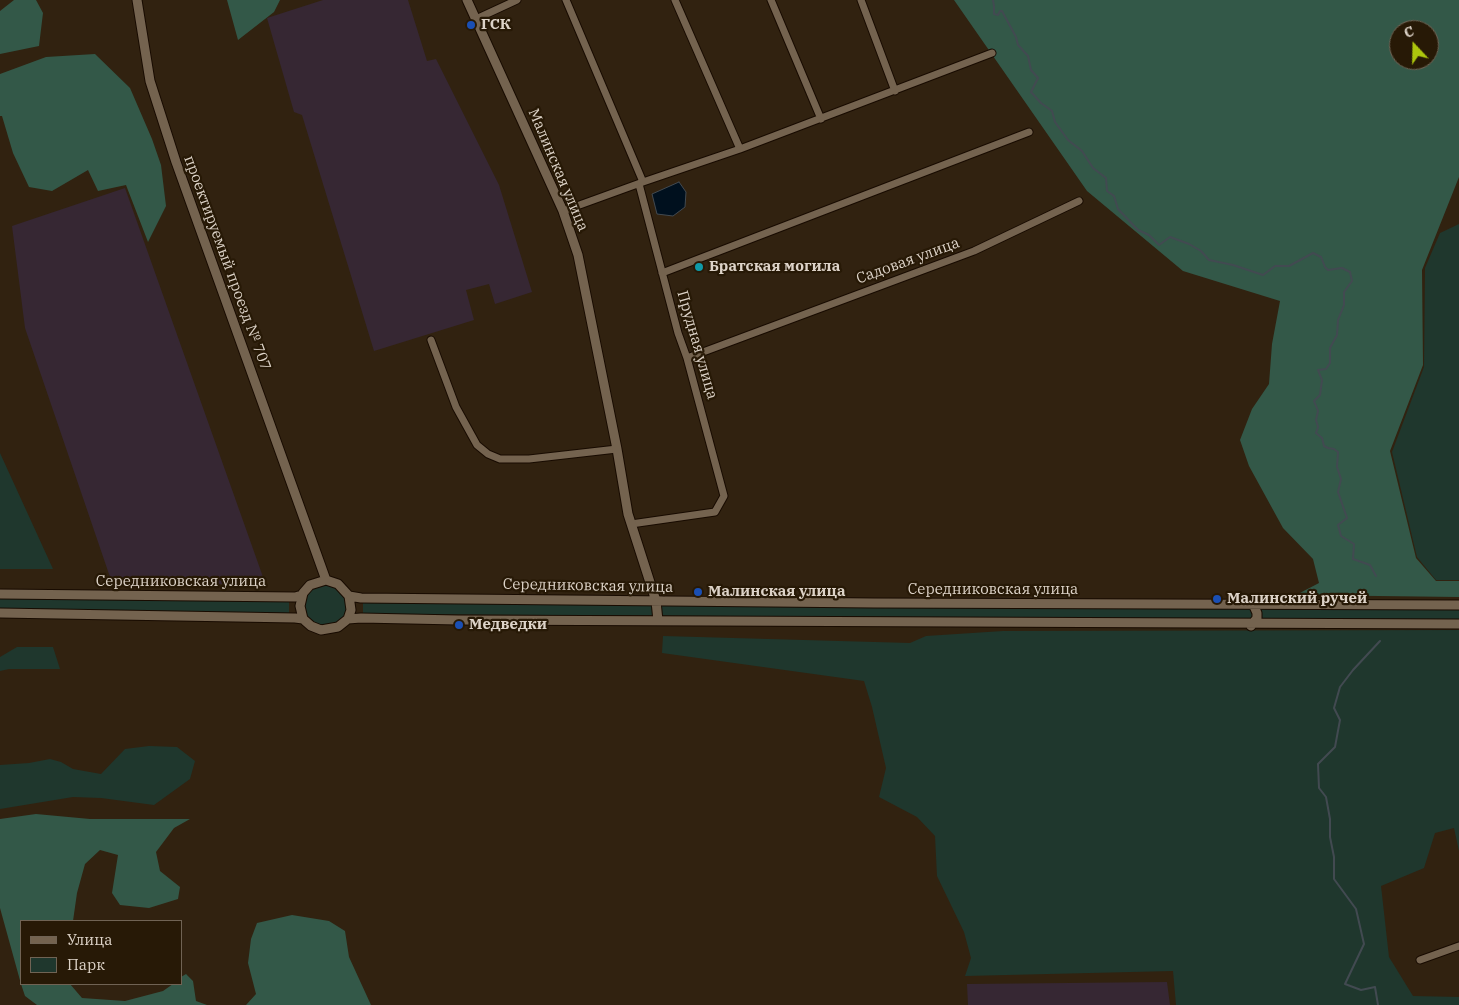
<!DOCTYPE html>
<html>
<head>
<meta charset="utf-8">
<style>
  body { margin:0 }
  #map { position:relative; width:1459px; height:1005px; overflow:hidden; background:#312210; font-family:"IBM Plex Serif",serif }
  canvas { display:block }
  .legend { position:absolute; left:20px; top:920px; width:162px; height:65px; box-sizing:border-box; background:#271906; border:1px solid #706354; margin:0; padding:6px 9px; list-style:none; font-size:15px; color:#ddd3c8 }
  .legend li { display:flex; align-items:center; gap:10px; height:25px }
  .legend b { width:25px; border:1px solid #706354 }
  .north { position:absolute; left:1389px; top:20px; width:50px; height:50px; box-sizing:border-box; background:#271906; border:1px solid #706354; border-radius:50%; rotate:339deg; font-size:14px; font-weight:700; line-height:20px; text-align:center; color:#ddd3c8 }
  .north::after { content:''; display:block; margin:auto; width:18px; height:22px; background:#adc60d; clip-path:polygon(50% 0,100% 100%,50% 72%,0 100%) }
</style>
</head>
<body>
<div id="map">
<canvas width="1459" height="1005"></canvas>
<ul class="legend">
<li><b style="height:6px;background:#74634f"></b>Улица</li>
<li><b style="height:14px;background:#1f372d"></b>Парк</li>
</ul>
<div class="north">С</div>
</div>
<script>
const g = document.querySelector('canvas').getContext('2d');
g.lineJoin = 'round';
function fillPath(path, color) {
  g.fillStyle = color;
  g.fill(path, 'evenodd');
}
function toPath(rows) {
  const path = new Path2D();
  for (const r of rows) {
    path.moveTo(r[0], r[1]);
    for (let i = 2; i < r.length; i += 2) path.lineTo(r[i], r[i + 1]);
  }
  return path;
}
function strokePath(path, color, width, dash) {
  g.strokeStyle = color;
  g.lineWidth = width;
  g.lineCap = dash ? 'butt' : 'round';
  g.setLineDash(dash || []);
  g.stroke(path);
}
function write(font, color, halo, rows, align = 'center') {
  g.font = font + ' "IBM Plex Serif",serif';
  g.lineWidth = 4.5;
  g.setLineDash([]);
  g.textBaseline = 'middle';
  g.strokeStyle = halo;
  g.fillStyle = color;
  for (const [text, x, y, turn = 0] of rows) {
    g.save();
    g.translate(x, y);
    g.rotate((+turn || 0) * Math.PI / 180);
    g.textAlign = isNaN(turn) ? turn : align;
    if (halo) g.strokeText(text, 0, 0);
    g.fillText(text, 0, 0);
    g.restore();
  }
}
const industrial = toPath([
  [323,0,408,0,427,61,436,59,499,185,532,292,495,304,489,284,466,290,474,320,374,351,302,115,294,112,267,18],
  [125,188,263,577,242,582,239,585,111,580,25,328,12,226],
  [1167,982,1170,1005,968,1005,967,984]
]);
const green = toPath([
  [1459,224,1459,580,1436,580,1417,557,1392,452,1424,367,1425,268,1440,233],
  [0,453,53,569,0,569],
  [329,583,344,592,348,609,342,621,326,628,309,622,302,605,309,589],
  [0,598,289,601,289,613,0,610],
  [363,602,1459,608,1459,620,363,614],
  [1459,630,1459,851,1454,828,1435,833,1424,868,1381,886,1389,957,1413,996,1459,997,1459,1005,1176,1005,1173,971,965,976,971,958,964,932,937,876,935,836,917,817,879,797,886,768,872,707,864,681,662,653,663,636,910,643,926,636,1003,631],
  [17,647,53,647,60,669,9,669,0,671,0,657],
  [149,746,177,747,195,761,190,779,154,805,101,798,73,797,0,809,0,765,29,763,50,759,61,762,73,769,101,774,125,749]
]);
const forest = toPath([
  [14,0,36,0,43,13,39,46,0,54,0,11],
  [227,0,280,0,274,12,238,40],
  [954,0,1459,0,1459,177,1422,270,1423,365,1390,451,1416,558,1436,581,1459,581,1459,597,1296,595,1319,583,1313,559,1283,528,1249,466,1240,440,1252,409,1269,384,1272,344,1280,301,1183,271,1087,191],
  [1399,30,1429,30,1429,60,1399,60],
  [95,54,130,88,152,139,161,165,166,206,148,242,126,185,98,191,88,170,52,191,29,187,13,153,2,116,0,116,0,74,46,57],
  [36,814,90,819,190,819,174,828,156,852,160,871,180,887,178,899,149,908,120,905,112,893,118,855,100,850,85,864,77,893,73,921,21,921,21,984,0,908,0,819],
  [292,915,329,921,345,931,349,957,371,1005,246,1005,256,994,248,963,251,939,257,923],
  [186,974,193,981,196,1001,207,1005,37,1005,25,996,21,984,70,984,82,998,125,1001,163,991,173,984,181,984,181,977]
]);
const water = toPath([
  [679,182,686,192,685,207,673,216,657,214,652,194,679,182]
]);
const stream = toPath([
  [993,0,994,6,994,14,998,15,1000,11,1002,11,1016,37,1018,45,1028,56,1031,70,1038,78,1031,92,1041,103,1052,111,1055,122,1068,140,1082,151,1093,168,1106,178,1107,191,1114,196,1118,209,1138,230,1149,235,1159,245,1170,237,1189,244,1201,251,1209,260,1233,265,1263,275,1275,266,1289,266,1313,253,1321,257,1325,267,1328,270,1342,268,1350,272,1352,281,1344,292,1344,305,1338,320,1337,335,1330,348,1330,363,1326,369,1318,370,1322,380,1320,395,1314,401,1318,411,1316,420,1318,427,1316,433,1322,438,1324,446,1328,448,1334,449,1338,452,1337,467,1341,479,1338,492,1347,518,1338,525,1341,536,1354,544,1353,559,1370,565,1376,576],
  [1378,1005,1375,987,1361,990,1345,984,1364,944,1356,909,1334,879,1334,857,1330,837,1330,819,1326,797,1319,788,1318,764,1335,747,1340,720,1334,708,1340,687,1353,670,1380,641]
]);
const minor = toPath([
  [566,0,643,182],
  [675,0,740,149],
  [771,0,821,119],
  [861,0,895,91],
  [476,19,517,0],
  [563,211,643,182,740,149,992,53],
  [662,273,1029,132],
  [431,340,456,407,477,445,488,454,500,459,529,459,617,449],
  [687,358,974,251,1079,201],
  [631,524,715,512,724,496,687,358,678,333,639,184],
  [1420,960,1459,946]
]);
const tertiary = toPath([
  [137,0,150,81,176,162,326,580],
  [467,0,563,211,578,255,617,449,628,514,656,601,658,621],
  [0,594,295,597,302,595],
  [349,596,361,598,874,603,1459,605],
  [0,613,295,618,303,619,311,626,321,630,338,627,348,619,361,618,458,620,1459,624],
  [303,619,300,606,303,593,310,585,326,580,338,584,349,596,351,610,348,619],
  [1251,626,1257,618,1257,613,1253,604]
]);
const markers = [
  [471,25,5,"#1a4fb4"],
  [699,267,5,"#0f9aa8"],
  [698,592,5,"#1a4fb4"],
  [1217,599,5,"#1a4fb4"],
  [459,625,5,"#1a4fb4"]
];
const poiNames = [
  ["ГСК",481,25],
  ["Братская могила",709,267],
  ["Малинская улица",708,592],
  ["Малинский ручей",1227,599],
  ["Медведки",469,625]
];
const streetNames = [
  ["Малинская улица",558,170,67],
  ["Садовая улица",908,261,-20],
  ["проектируемый проезд № 707",227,263,70],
  ["Прудная улица",697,345,74],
  ["Середниковская улица",181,582],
  ["Середниковская улица",588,586,1],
  ["Середниковская улица",993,590]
];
fillPath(industrial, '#362733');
fillPath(green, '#1f372d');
fillPath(forest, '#335848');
fillPath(water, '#00101e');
strokePath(water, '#424a51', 1);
strokePath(stream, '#424a51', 2);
strokePath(minor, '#180b00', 9);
strokePath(tertiary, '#180b00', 11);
strokePath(minor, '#74634f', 7);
strokePath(tertiary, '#74634f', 9);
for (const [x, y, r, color] of markers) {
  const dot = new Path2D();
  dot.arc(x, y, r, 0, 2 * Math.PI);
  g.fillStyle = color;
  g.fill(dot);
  strokePath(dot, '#271906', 2);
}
write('bold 15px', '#ddd3c8', '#271906', poiNames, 'left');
write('15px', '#ddd3c8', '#271906', streetNames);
</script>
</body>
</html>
